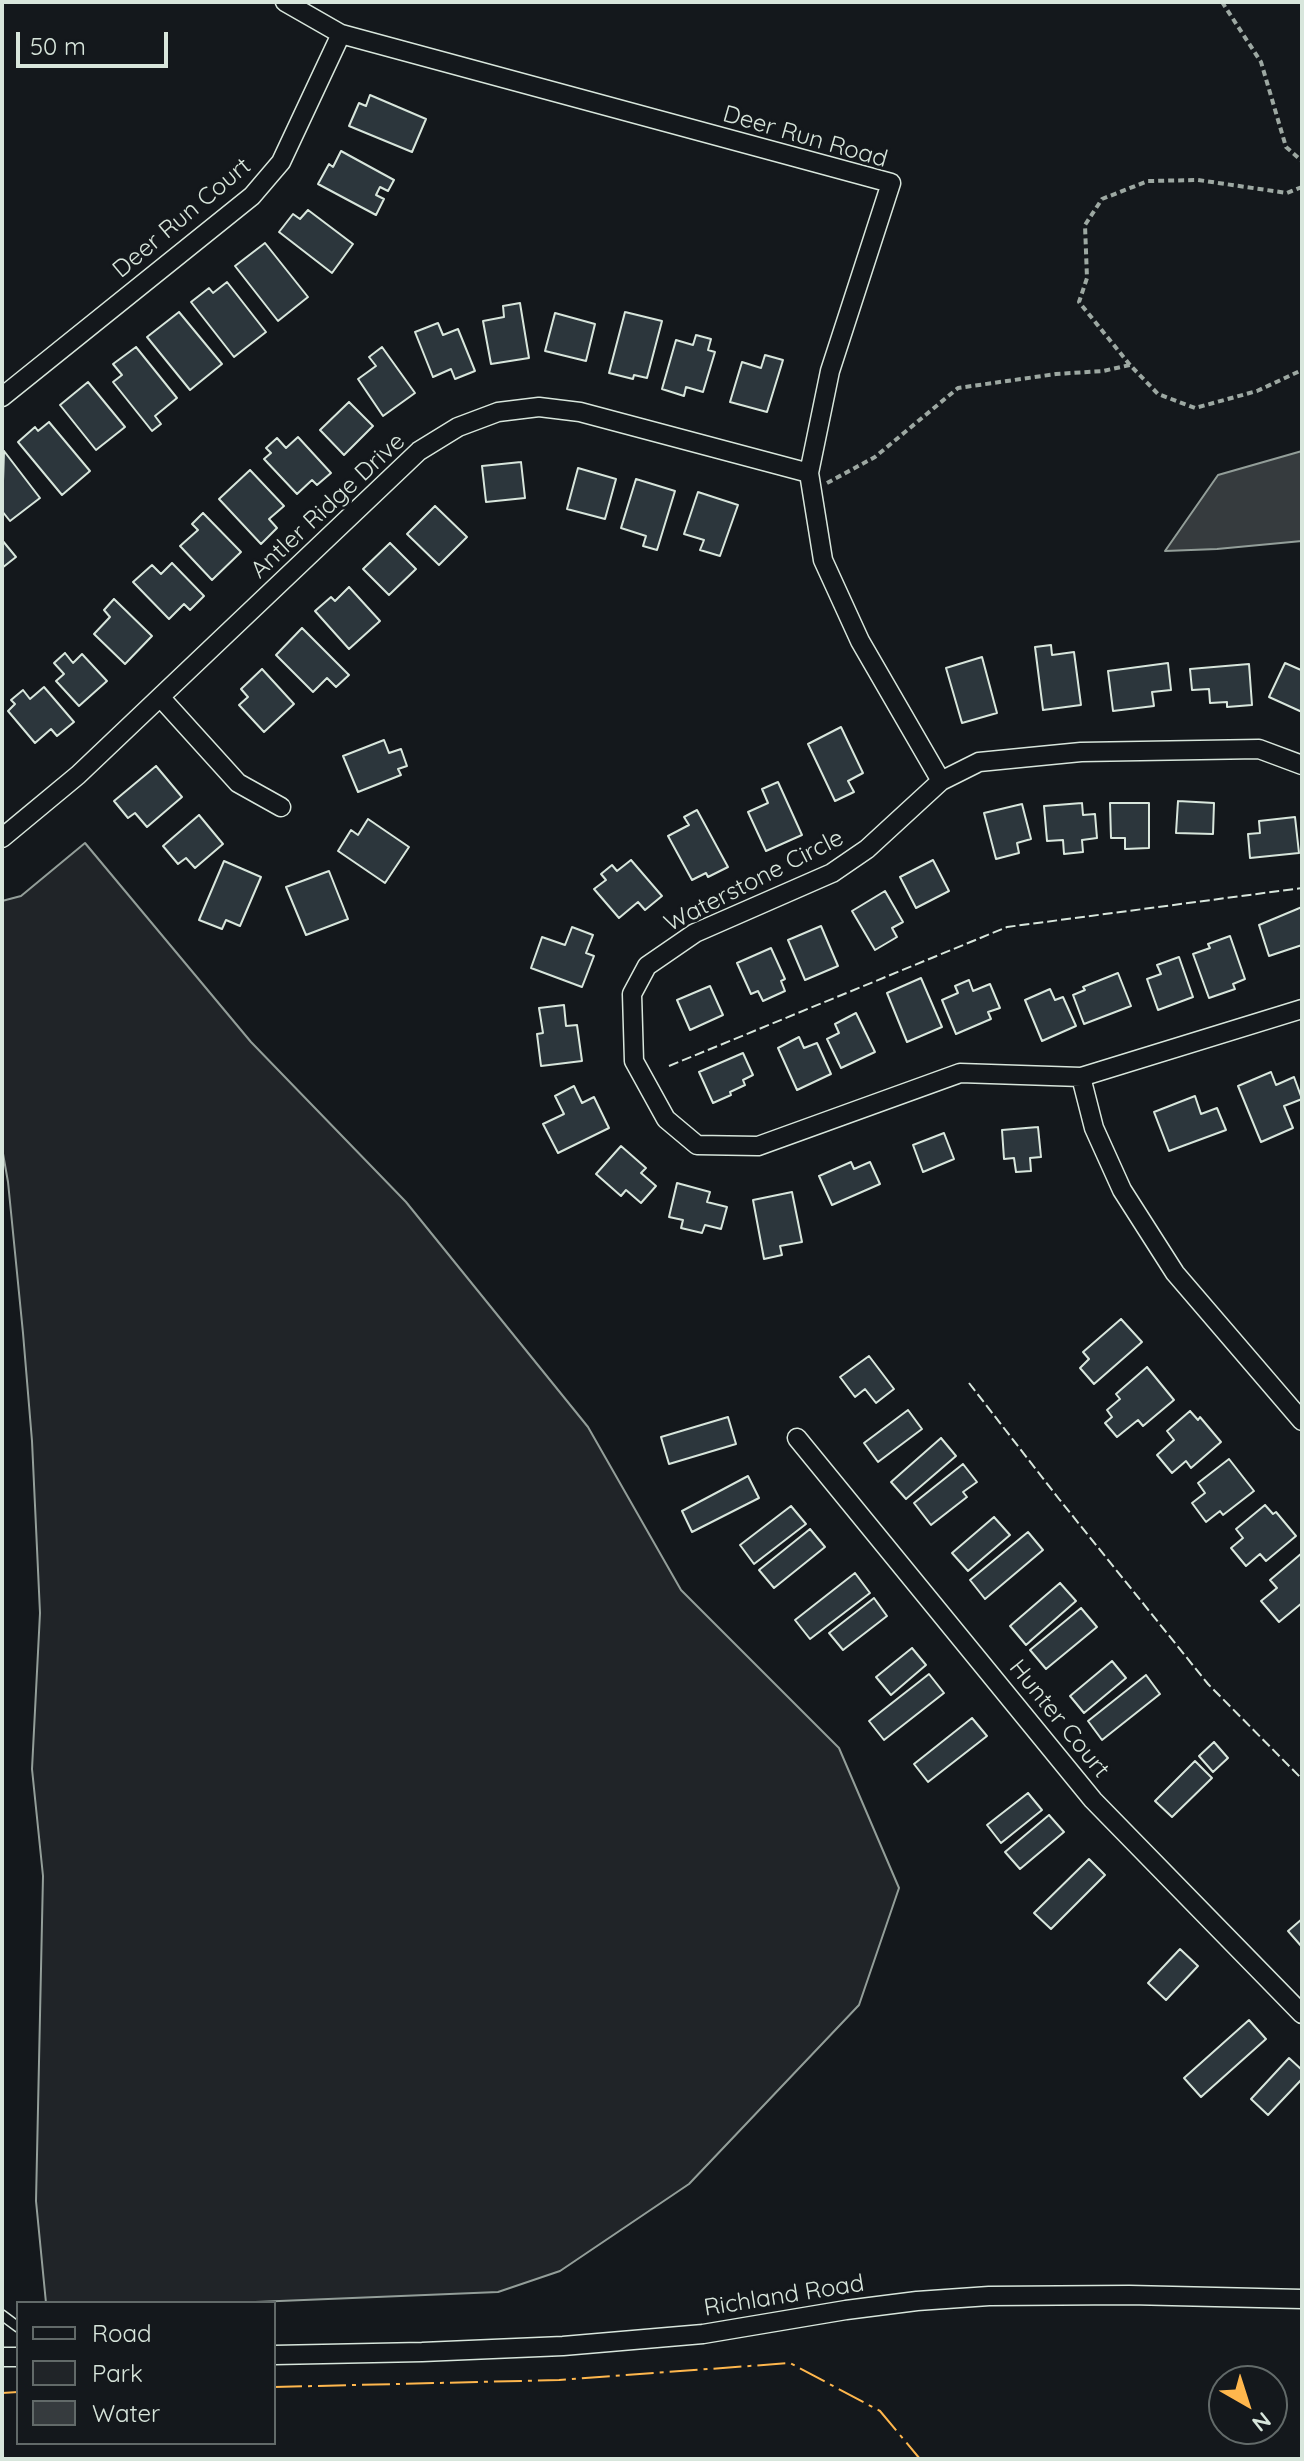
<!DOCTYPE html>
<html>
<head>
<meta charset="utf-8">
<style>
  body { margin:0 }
  #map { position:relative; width:1304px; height:2461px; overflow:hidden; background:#14181c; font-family:Quicksand,sans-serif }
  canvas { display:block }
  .frame { position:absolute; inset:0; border:4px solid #d8e6dc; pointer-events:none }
  .legend { position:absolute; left:16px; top:2301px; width:260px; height:144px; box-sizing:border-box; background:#14181c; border:2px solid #626a69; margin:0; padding:10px 14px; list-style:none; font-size:24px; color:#d8e6dc }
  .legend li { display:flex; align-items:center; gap:16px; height:40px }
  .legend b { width:40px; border:2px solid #626a69 }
  .north { position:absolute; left:1208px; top:2365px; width:80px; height:80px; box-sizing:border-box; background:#14181c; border:2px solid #626a69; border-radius:50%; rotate:141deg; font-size:22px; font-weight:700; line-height:32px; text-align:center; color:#d8e6dc }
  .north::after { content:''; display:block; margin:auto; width:28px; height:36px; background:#ffb74d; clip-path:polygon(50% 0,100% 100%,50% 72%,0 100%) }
  .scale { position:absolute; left:16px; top:32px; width:152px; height:36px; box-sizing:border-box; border:4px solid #d8e6dc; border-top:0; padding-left:10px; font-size:24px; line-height:28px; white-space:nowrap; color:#d8e6dc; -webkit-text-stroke:6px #14181c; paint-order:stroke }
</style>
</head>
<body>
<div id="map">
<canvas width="1304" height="2461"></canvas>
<div class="frame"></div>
<ul class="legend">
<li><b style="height:10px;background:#14181c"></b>Road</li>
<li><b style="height:22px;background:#202428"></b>Park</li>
<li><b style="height:22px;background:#363b3e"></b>Water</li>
</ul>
<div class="north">N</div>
<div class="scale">50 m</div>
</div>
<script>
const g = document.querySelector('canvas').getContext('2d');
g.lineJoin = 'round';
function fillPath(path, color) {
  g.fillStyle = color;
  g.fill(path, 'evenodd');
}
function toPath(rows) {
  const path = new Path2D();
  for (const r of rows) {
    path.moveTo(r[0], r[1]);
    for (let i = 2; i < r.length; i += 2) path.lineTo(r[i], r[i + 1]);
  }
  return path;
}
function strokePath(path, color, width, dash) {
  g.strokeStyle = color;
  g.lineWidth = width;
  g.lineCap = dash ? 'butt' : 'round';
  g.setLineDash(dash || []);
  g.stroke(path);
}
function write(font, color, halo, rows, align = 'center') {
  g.font = font + ' Quicksand,sans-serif';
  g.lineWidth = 6;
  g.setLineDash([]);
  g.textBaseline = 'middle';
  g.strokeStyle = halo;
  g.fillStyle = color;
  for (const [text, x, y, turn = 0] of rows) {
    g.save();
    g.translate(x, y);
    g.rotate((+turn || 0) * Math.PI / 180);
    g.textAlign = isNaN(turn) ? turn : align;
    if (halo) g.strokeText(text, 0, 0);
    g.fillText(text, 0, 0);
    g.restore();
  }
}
const green = toPath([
  [85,843,251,1042,406,1202,588,1427,681,1590,839,1748,899,1888,859,2005,689,2184,560,2271,498,2292,231,2303,46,2303,36,2201,43,1876,32,1769,40,1613,32,1441,23,1333,8,1182,2,1148,2,901,21,896,85,843]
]);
const water = toPath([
  [1302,451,1302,541,1217,549,1165,551,1218,475,1302,451]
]);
const building = toPath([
  [370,95,426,119,412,152,349,126,359,103,366,106,370,95],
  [341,151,394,180,388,191,380,187,376,195,384,199,376,215,318,184,329,164,333,167,341,151],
  [308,210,353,244,332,273,279,232,293,214,300,219,308,210],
  [265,243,308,297,278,321,235,266,265,243],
  [227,282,266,332,234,357,191,302,209,288,213,293,227,282],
  [520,303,529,358,491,364,483,321,504,317,503,306,520,303],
  [179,312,222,364,190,390,147,337,179,312],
  [625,312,662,321,647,378,634,375,633,379,609,373,625,312],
  [555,313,595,324,586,361,545,351,555,313],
  [438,323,443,335,458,329,475,371,455,379,451,369,433,377,415,332,438,323],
  [696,335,711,339,708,350,715,352,703,392,686,387,684,396,662,389,676,340,693,345,696,335],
  [136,347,177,398,155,416,161,424,152,431,113,382,122,375,113,364,136,347],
  [382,347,415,393,383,416,358,379,376,366,369,357,382,347],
  [765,355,783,360,767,412,730,402,742,362,761,368,765,355],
  [88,382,125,427,96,450,60,405,88,382],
  [349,402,373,426,344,455,320,430,349,402],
  [49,422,90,471,62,495,18,442,35,427,38,431,49,422],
  [298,437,331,473,317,485,312,480,297,494,264,459,271,453,266,448,277,438,286,448,298,437],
  [4,451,40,498,10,521,2,511,4,451],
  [521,462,525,498,486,502,482,466,521,462],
  [578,468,616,479,605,519,567,509,578,468],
  [250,470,284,506,269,519,277,528,261,544,219,499,250,470],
  [636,479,675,491,657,550,643,546,646,536,621,528,636,479],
  [698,492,738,505,720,556,700,550,704,540,684,534,698,492],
  [435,506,467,537,439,565,407,534,435,506],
  [203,513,241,552,212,580,180,546,198,530,192,524,203,513],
  [2,540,16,557,2,568,2,540],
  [390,543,416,569,389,595,363,569,390,543],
  [172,563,204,596,190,610,184,604,169,619,133,582,152,565,161,574,172,563],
  [349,587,380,621,349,649,315,611,331,597,335,601,349,587],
  [114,599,152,636,125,664,94,634,110,617,104,610,114,599],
  [302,628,349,675,336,687,327,678,313,692,276,655,302,628],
  [1051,645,1052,655,1074,652,1081,705,1043,710,1035,647,1051,645],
  [65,653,73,663,82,654,107,681,79,706,56,681,64,674,54,663,65,653],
  [982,657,997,713,962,723,946,668,982,657],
  [1168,663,1171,690,1152,692,1154,706,1113,711,1108,671,1168,663],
  [1285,663,1301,670,1302,667,1302,712,1269,697,1285,663],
  [1249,664,1252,705,1227,707,1227,702,1210,703,1209,689,1192,690,1190,669,1249,664],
  [262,669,294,704,264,732,239,705,248,697,241,689,262,669],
  [44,687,74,722,57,736,51,729,35,743,8,711,15,704,11,700,23,690,30,699,44,687],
  [841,727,863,773,848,781,854,792,835,801,808,744,841,727],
  [384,740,389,753,401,749,407,766,398,769,401,775,358,792,343,756,384,740],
  [156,766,182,797,147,827,135,813,128,818,114,801,156,766],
  [778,782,802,835,766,851,748,812,768,803,762,789,778,782],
  [1178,801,1214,803,1213,834,1176,833,1178,801],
  [1082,803,1083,815,1095,814,1097,838,1082,840,1083,852,1064,854,1063,840,1047,841,1044,806,1082,803],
  [1110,803,1149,803,1149,848,1125,849,1125,838,1111,838,1110,803],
  [1022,804,1031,839,1017,843,1019,853,996,859,984,813,1022,804],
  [697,810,728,867,708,877,706,873,692,880,668,836,689,825,684,817,697,810],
  [199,815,223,844,195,868,186,858,178,864,163,846,199,815],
  [1295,817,1299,853,1250,858,1248,834,1260,833,1259,821,1295,817],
  [368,819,409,847,385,883,338,851,351,830,358,835,368,819],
  [631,860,662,896,645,910,638,902,619,918,594,889,606,880,601,874,612,865,617,871,631,860],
  [933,860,949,891,916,908,900,877,933,860],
  [224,861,261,877,240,926,226,920,222,929,199,920,224,861],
  [329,871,348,919,306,935,286,887,329,871],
  [885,891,903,922,892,928,897,937,875,950,852,911,885,891],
  [1302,907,1302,945,1269,956,1259,925,1302,907],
  [821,926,838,966,805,980,788,940,821,926],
  [572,927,593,935,586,953,594,956,582,987,531,968,542,937,565,945,572,927],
  [1230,936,1245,979,1233,984,1235,989,1209,998,1193,954,1210,948,1208,944,1230,936],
  [771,948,785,979,781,981,785,991,763,1001,758,991,751,994,737,963,771,948],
  [1179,957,1193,997,1158,1010,1147,979,1161,974,1157,965,1179,957],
  [1118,973,1131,1006,1084,1024,1073,995,1085,990,1083,987,1118,973],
  [921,978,942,1027,907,1042,887,993,921,978],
  [969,980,973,991,990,984,1000,1008,988,1012,991,1019,956,1034,942,1000,958,993,955,986,969,980],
  [710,986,723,1015,690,1030,677,1000,710,986],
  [1050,989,1055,1000,1063,997,1076,1026,1042,1041,1025,1000,1050,989],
  [564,1005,566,1026,577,1025,582,1061,541,1066,537,1034,543,1033,539,1008,564,1005],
  [856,1013,875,1052,841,1068,827,1039,839,1033,835,1024,856,1013],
  [799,1037,804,1048,817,1043,831,1074,797,1090,778,1048,799,1037],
  [743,1053,753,1075,743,1080,745,1085,730,1092,731,1095,713,1103,699,1072,743,1053],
  [1271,1072,1276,1085,1294,1077,1302,1099,1284,1106,1293,1128,1261,1142,1238,1086,1271,1072],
  [574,1086,582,1103,594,1097,609,1128,558,1153,543,1124,564,1114,555,1096,574,1086],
  [1195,1096,1201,1114,1217,1108,1226,1130,1169,1151,1154,1112,1195,1096],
  [1038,1127,1041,1157,1030,1158,1031,1171,1016,1172,1014,1158,1004,1159,1002,1130,1038,1127],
  [944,1133,954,1159,923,1172,913,1145,944,1133],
  [621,1146,646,1168,641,1173,656,1186,641,1203,626,1190,621,1196,596,1174,621,1146],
  [851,1162,854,1169,870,1162,880,1184,832,1205,819,1176,851,1162],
  [677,1183,710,1192,707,1202,727,1207,721,1229,705,1225,702,1233,681,1228,683,1220,669,1217,677,1183],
  [792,1192,802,1242,780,1246,782,1255,764,1259,753,1200,792,1192],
  [1121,1319,1142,1342,1094,1384,1080,1368,1089,1359,1083,1352,1121,1319],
  [869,1356,894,1389,876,1403,865,1389,855,1397,840,1377,869,1356],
  [1147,1367,1174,1400,1143,1426,1138,1420,1117,1437,1105,1423,1112,1417,1107,1410,1120,1399,1116,1394,1147,1367],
  [908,1410,922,1429,878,1462,864,1443,908,1410],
  [1190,1411,1198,1420,1200,1417,1221,1442,1191,1468,1186,1461,1172,1473,1157,1455,1174,1440,1167,1431,1190,1411],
  [728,1417,736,1444,669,1464,661,1437,728,1417],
  [941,1438,956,1456,906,1499,891,1482,941,1438],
  [1229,1459,1254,1491,1223,1515,1220,1511,1206,1522,1192,1503,1205,1493,1198,1483,1229,1459],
  [963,1464,977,1482,963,1492,967,1497,931,1525,914,1503,963,1464],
  [748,1476,759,1498,692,1532,682,1511,748,1476],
  [1265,1505,1273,1514,1276,1512,1296,1536,1266,1561,1260,1554,1246,1566,1231,1548,1243,1538,1236,1529,1265,1505],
  [791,1506,806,1524,754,1564,740,1545,791,1506],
  [994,1517,1010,1535,968,1571,952,1553,994,1517],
  [810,1529,825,1547,774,1588,759,1570,810,1529],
  [1028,1532,1043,1550,985,1599,970,1580,1028,1532],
  [1302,1553,1302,1603,1279,1622,1261,1601,1277,1588,1270,1580,1302,1553],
  [855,1573,870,1593,810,1639,795,1620,855,1573],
  [1060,1583,1076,1601,1026,1645,1010,1626,1060,1583],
  [874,1598,887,1616,843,1650,829,1633,874,1598],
  [1081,1608,1097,1627,1046,1669,1030,1650,1081,1608],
  [912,1648,926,1665,891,1695,876,1677,912,1648],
  [1112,1661,1126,1678,1084,1713,1070,1696,1112,1661],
  [929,1674,944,1693,884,1740,869,1721,929,1674],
  [1146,1675,1160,1694,1102,1740,1088,1721,1146,1675],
  [972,1718,987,1736,928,1782,914,1764,972,1718],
  [1214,1742,1228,1758,1213,1772,1199,1756,1214,1742],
  [1195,1761,1212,1778,1172,1817,1155,1801,1195,1761],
  [1028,1793,1042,1810,1001,1843,987,1825,1028,1793],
  [1049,1815,1064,1832,1020,1869,1005,1852,1049,1815],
  [1089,1859,1105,1875,1051,1929,1034,1913,1089,1859],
  [1302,1919,1302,1947,1288,1931,1302,1919],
  [1180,1949,1198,1966,1166,2000,1148,1983,1180,1949],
  [1249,2020,1266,2039,1201,2097,1184,2078,1249,2020],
  [1289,2058,1302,2070,1302,2079,1268,2115,1251,2099,1289,2058]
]);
const path = toPath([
  [1222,2,1261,62,1286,147,1302,161],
  [1130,365,1079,302,1087,278,1085,225,1102,199,1148,181,1198,180,1287,193,1302,187],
  [827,483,875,457,958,388,1056,374,1103,371,1130,365,1158,394,1195,408,1257,391,1302,370]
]);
const service = toPath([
  [2,2315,18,2327]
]);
const minor = toPath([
  [285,2,341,34,891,183,830,371,809,473,823,560,860,641,941,781],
  [2,397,252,196,281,162,341,34],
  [161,698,238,783,281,807],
  [1302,765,1259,749,1081,752,979,762,941,781,867,849,832,873,695,933,647,966,632,994,634,1061,666,1119,697,1145,758,1146,960,1073,1081,1077,1302,1009],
  [2,838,78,775,419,451,458,427,498,412,539,407,580,412,809,473],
  [1081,1077,1094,1128,1122,1190,1175,1273,1302,1421],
  [797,1438,1093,1800,1302,2014],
  [274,2355,422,2352,563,2346,703,2334,846,2310,917,2301,989,2296,1129,2295,1302,2299],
  [2,2357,18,2357]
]);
const fence = toPath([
  [669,1066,1007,927,1302,888],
  [969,1383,1059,1499,1208,1684,1302,1779]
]);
const power = toPath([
  [274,2387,559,2380,790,2363,880,2411,920,2459],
  [2,2393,18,2392]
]);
const streetNames = [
  ["Deer Run Road",805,137,16],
  ["Deer Run Court",182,218,-40],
  ["Antler Ridge Drive",328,506,-43],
  ["Waterstone Circle",754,881,-27],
  ["Hunter Court",1059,1719,51],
  ["Richland Road",784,2296,-9]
];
fillPath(green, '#202428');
strokePath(green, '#939e99', 2);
fillPath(water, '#363b3e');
strokePath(water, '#939e99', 2);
fillPath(building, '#2c363c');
strokePath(building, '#d8e6dc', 2);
strokePath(service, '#d8e6dc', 12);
strokePath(minor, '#d8e6dc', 21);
strokePath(path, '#9da8a2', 4, [6, 4]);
strokePath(service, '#14181c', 9);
strokePath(minor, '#14181c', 18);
strokePath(fence, '#d8e6dc', 2, [10, 4]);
strokePath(power, '#ffb74d', 2, [28, 6, 4, 6]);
write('24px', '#d8e6dc', '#14181c', streetNames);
</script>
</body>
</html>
